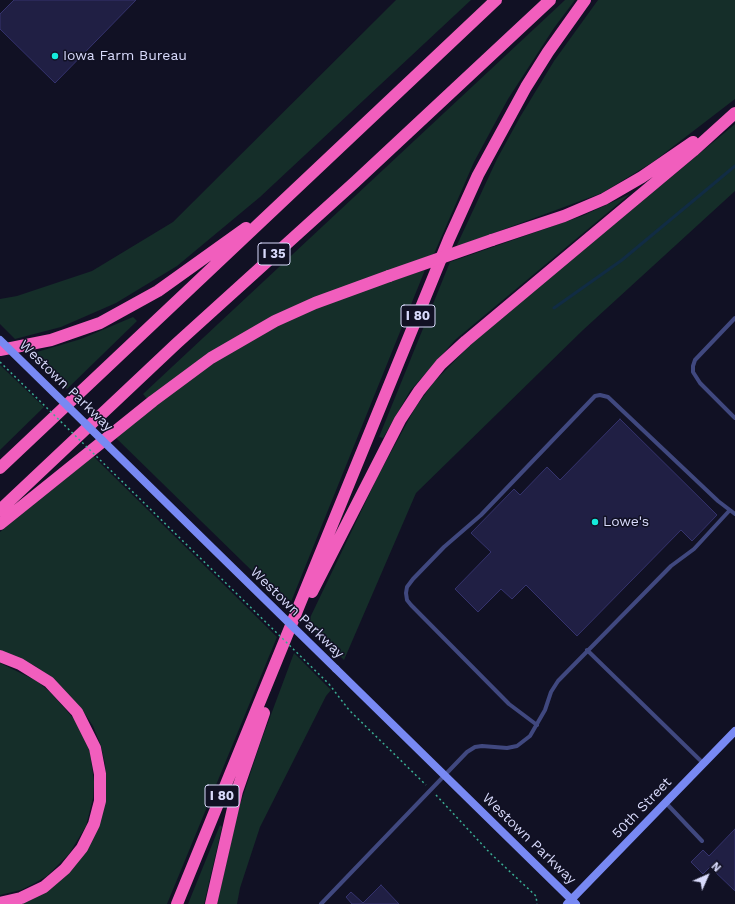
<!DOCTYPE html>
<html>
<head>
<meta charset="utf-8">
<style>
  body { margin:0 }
  #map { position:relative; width:735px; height:904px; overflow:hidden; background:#111124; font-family:"Work Sans",sans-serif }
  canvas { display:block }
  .north { position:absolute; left:687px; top:856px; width:40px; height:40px; -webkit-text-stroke:3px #111124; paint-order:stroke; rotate:45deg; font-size:11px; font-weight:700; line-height:16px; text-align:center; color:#d8dafb }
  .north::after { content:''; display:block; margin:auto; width:14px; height:18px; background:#d8dafb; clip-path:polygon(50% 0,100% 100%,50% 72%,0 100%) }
</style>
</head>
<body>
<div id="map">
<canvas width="735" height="904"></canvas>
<div class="north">N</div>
</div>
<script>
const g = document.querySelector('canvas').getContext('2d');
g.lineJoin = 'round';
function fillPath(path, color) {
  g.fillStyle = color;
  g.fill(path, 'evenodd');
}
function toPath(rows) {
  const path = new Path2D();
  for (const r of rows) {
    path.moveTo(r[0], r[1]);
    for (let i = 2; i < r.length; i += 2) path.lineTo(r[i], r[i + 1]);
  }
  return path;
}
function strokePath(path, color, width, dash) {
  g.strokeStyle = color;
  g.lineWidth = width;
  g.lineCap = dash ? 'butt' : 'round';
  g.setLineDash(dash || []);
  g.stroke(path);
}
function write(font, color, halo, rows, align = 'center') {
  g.font = font + ' "Work Sans",sans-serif';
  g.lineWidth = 3;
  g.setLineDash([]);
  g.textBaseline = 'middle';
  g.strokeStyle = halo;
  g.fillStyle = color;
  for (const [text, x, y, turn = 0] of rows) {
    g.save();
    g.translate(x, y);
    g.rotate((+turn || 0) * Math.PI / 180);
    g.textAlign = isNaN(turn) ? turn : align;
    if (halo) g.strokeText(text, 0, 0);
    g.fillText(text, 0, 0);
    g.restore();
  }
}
const green = toPath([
  [396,0,471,0,260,197,177,266,116,303,61,327,15,339,0,324,0,299,17,296,92,271,173,222],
  [565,0,575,0,554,28,508,99,474,162,434,254,335,291,148,400,143,394],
  [598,0,735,0,735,99,653,162,602,193,456,247,497,159,520,117,554,61],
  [735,124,735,191,583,330,416,493,344,660,307,624,379,474,415,408,434,382,474,341],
  [630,194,455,340,410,391,383,438,379,437,450,262,582,216],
  [425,270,320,530,289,607,115,437,197,371,268,329,331,301],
  [133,317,137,321,67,389,30,354,81,339],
  [0,365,44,407,0,450],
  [93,456,277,637,167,904,16,904,59,881,105,802,106,786,105,764,101,746,93,726,81,708,50,676,35,666,0,650,0,532],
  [294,653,331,690,326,696,260,827,240,888,237,904,217,904,238,811,260,744],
  [0,663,37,681,51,693,75,720,90,752,94,782,93,798,86,826,69,854,47,876,35,883,21,890,0,895],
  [220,825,222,827,204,904,188,904]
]);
const stream = toPath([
  [554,308,622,260,735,166]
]);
const building = toPath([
  [14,0,136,0,55,83,0,29,0,14,14,0],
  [620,419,717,515,692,541,681,530,577,636,526,585,512,599,501,589,478,612,455,589,491,552,471,533,514,489,520,495,547,467,560,480,620,419],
  [735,829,735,891,710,867,703,874,691,862,703,850,709,856,735,829],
  [381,885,399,904,352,904,346,897,351,892,363,903,381,885]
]);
const path = toPath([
  [329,684,349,710,426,785],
  [436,795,490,853,536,896,537,904]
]);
const lane = toPath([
  [735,318,695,360,693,366,693,372,700,383,735,418],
  [587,650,703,763],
  [537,725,509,704,411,605,407,600,406,593,407,587,413,579,444,547,481,515,595,396,600,395,608,397,718,501,735,514],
  [666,803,702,841],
  [321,904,467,752,475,747,482,746,507,748,517,746,530,736,545,710,551,692,558,681,671,566,694,549,729,511]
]);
const secondary = toPath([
  [336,669,576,904],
  [567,904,735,731]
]);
const highway = toPath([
  [492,240,564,216,604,199,642,177,693,142],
  [0,350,51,340,100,323,158,291,246,228],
  [0,468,496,0],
  [0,510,176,344,355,182,550,0],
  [0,524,153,401,211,358,275,321,315,303,389,276],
  [312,592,400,420,419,391,441,364,466,341,693,151,735,113],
  [0,656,20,664,49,682,77,712,95,748,100,774,100,801,94,824,82,848,65,869,44,887,21,898,0,903],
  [177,904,449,239,478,175,526,87,548,52,585,0],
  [211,904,237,791,264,713]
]);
const pathBridge = toPath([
  [0,362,329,684]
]);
const secondaryBridge = toPath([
  [0,340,336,669]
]);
const highwayBridge = toPath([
  [389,276,492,240]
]);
const markers = [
  [55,56,4,"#15eadc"],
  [595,522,4,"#15eadc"]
];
const shields = [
  [274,254,32],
  [418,316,34],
  [222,796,34]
];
const shieldNames = [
  ["I 35",274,254],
  ["I 80",418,316],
  ["I 80",222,796]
];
const poiNames = [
  ["Iowa Farm Bureau",63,56],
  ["Lowe's",603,522]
];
const streetNames = [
  ["Westown Parkway",66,386,44],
  ["Westown Parkway",297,613,44],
  ["50th Street",642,808,-46],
  ["Westown Parkway",529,839,44]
];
fillPath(green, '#152e29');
strokePath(stream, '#112c44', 3);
fillPath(building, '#201f44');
strokePath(building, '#35336d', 1);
strokePath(path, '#3aad93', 1.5, [2, 3]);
strokePath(lane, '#40487f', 4);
strokePath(secondary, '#7889f3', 8);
strokePath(highway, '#f15ebd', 12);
strokePath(pathBridge, '#3aad93', 1.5, [2, 3]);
strokePath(secondaryBridge, '#7889f3', 8);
strokePath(highwayBridge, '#f15ebd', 12);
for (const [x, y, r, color] of markers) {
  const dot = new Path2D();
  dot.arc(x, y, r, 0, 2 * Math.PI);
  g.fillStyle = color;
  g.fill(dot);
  strokePath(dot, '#111124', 1.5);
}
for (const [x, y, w] of shields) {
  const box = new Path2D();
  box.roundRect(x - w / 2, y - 11, w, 22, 3);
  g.fillStyle = '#111124';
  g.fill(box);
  strokePath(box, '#d8dafb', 1);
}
write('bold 13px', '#d8dafb', null, shieldNames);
write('14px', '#d8dafb', '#111124', poiNames, 'left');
write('14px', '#d8dafb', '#111124', streetNames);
</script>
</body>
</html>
